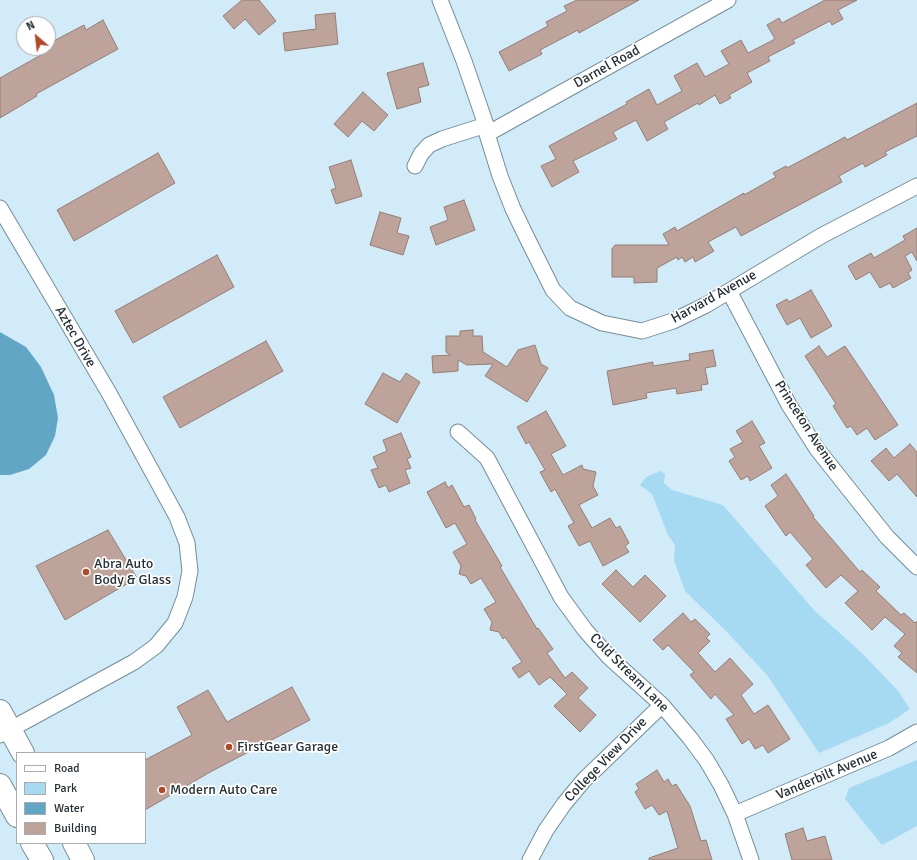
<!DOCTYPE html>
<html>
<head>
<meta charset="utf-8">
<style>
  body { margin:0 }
  #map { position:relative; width:917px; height:860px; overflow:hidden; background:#d1ebf8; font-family:Signika,sans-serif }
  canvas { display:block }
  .legend { position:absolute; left:16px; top:752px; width:130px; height:92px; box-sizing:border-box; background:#fff; border:1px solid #a8acae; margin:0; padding:5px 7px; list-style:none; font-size:12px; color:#263035 }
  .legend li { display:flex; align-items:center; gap:8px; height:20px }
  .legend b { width:20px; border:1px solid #a8acae }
  .north { position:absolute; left:16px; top:16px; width:40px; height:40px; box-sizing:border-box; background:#fff; border:1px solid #a8acae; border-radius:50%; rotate:332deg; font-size:11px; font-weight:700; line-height:16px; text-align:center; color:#263035 }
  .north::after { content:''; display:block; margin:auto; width:14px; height:18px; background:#b04925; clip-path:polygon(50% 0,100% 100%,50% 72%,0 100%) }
</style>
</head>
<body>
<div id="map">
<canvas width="917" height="860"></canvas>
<ul class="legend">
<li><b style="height:5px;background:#fff"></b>Road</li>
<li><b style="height:11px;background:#a6daf2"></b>Park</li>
<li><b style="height:11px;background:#62a6c5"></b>Water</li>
<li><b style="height:11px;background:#bda39a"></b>Building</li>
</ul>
<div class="north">N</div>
</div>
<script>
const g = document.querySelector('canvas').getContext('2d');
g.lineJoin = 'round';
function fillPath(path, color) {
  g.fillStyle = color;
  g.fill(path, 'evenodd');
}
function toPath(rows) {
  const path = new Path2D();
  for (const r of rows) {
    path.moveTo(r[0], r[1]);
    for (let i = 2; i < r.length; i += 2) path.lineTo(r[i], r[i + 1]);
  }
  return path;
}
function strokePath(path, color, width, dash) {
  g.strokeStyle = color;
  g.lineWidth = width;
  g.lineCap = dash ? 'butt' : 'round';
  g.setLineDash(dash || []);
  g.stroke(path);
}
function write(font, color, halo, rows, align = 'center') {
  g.font = font + ' Signika,sans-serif';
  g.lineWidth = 3.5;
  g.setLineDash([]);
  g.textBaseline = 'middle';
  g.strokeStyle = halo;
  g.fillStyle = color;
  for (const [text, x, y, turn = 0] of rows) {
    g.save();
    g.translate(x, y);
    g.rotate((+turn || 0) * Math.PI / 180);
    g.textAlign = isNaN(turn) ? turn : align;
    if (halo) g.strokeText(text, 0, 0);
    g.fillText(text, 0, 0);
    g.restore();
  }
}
const green = toPath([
  [660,471,665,474,664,483,672,490,723,505,814,610,863,654,898,691,910,709,889,723,819,753,767,675,726,631,685,591,674,560,675,545,668,535,652,494,640,485,646,477],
  [917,760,917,826,882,845,845,799,849,788]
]);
const water = toPath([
  [0,332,26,347,41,367,54,395,58,418,55,436,46,455,29,469,10,475,0,475]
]);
const building = toPath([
  [242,0,259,0,276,21,259,35,245,19,234,29,223,16,242,0],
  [577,0,639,0,579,33,578,30,540,50,542,54,509,71,499,52,548,26,546,22,567,11,564,6,577,0],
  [825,0,857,0,838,10,843,19,832,25,830,21,793,40,795,43,768,57,770,61,747,73,752,82,729,95,731,98,720,104,715,95,699,105,698,103,664,122,668,129,647,141,636,120,613,132,617,139,573,161,579,172,552,187,541,166,556,159,549,146,627,104,626,102,649,89,657,105,682,91,674,76,697,63,705,77,729,64,721,51,741,40,748,53,775,39,767,25,779,18,782,23,825,0],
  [335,13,338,44,285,51,283,33,316,29,315,15,335,13],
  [103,20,118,49,36,94,37,96,0,118,0,78,48,51,48,44,84,25,86,30,103,20],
  [423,63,429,85,418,88,421,102,397,109,387,73,423,63],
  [363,92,388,115,374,131,362,121,348,137,334,124,363,92],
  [917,103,917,136,885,152,887,155,865,167,863,163,839,176,842,182,741,236,736,227,708,242,714,251,695,262,693,257,685,262,682,257,678,260,677,257,657,268,657,282,634,283,634,277,612,277,612,249,615,245,669,245,663,234,675,227,677,231,744,193,744,195,776,177,773,173,786,166,787,168,845,137,847,140,917,103],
  [158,153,175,183,74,241,57,210,158,153],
  [351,160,362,196,336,204,331,190,336,188,329,167,351,160],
  [464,200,475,230,436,245,430,227,448,220,444,207,464,200],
  [380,212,401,218,397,233,409,236,403,255,370,245,380,212],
  [917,228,917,261,912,252,905,256,912,270,908,273,911,278,893,288,890,283,880,288,870,272,856,280,848,266,871,253,874,258,905,240,903,236,917,228],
  [217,255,234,287,133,343,115,311,217,255],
  [811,290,832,326,811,338,800,318,787,325,776,305,787,299,789,302,811,290],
  [473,330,473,336,482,336,483,352,507,367,518,350,535,345,541,364,548,368,527,402,485,376,493,364,467,365,458,360,458,371,433,373,432,356,451,355,446,352,446,336,460,336,460,331,473,330],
  [266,341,283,371,180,428,163,397,266,341],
  [819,346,827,357,845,346,898,425,875,440,867,428,857,435,851,426,847,428,833,406,836,404,805,356,819,346],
  [713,350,716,366,705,368,708,384,701,385,702,390,677,394,676,388,646,393,647,398,613,405,607,371,653,362,653,366,690,360,689,354,713,350],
  [383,373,400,382,406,373,420,382,397,423,365,404,383,373],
  [546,411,566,446,551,454,563,475,582,465,583,469,596,472,593,486,598,495,579,505,592,528,610,518,616,528,620,526,629,543,625,546,629,552,603,566,590,541,579,546,568,526,574,523,555,489,551,492,540,472,545,470,529,442,526,444,517,427,546,411],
  [752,421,765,443,759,446,772,468,750,481,748,476,741,480,729,461,735,457,730,449,743,442,736,431,752,421],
  [401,433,411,457,407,459,411,468,405,470,410,483,389,492,386,485,379,488,371,470,378,468,373,457,387,451,383,440,401,433],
  [910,444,917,452,917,497,897,474,889,481,871,461,886,448,894,458,910,444],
  [786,474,814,516,813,517,860,572,862,570,880,587,876,591,901,615,904,613,915,623,917,621,917,673,898,657,902,653,894,646,905,634,885,617,872,630,845,603,858,591,841,575,826,588,806,565,813,559,790,532,786,536,765,506,778,496,771,485,786,474],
  [445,482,448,488,452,485,464,507,469,505,476,519,475,520,502,566,500,567,537,629,538,628,553,649,547,653,565,678,572,672,588,688,578,698,596,715,580,732,554,706,567,694,550,677,539,685,529,671,519,678,512,668,522,662,505,637,503,639,499,632,490,630,492,622,484,609,496,602,481,578,471,584,466,576,459,574,461,566,453,552,467,544,455,523,446,528,427,492,445,482],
  [108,530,137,578,65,620,36,566,108,530],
  [616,570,633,587,645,575,666,596,640,622,602,584,616,570],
  [683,613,691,622,695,619,710,634,706,638,710,641,698,653,715,672,730,658,753,684,741,695,754,714,768,705,790,739,768,753,763,745,755,749,749,739,742,744,726,719,734,715,715,694,711,699,690,675,694,672,668,645,663,650,653,640,683,613],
  [292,687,310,720,212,771,145,810,145,760,192,735,177,707,208,690,227,722,292,687],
  [657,770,664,782,668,779,672,786,676,784,690,806,701,841,706,840,712,860,649,860,649,858,678,848,667,811,659,815,652,805,645,809,635,792,639,789,636,784,657,770],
  [803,828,807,841,825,836,832,860,792,860,785,834,803,828]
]);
const minor = toPath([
  [440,0,464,61,486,125,487,134,500,176,513,209,528,240,553,290,570,308,602,323,642,331,673,321,706,305,821,236,917,186],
  [487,134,728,0],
  [415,166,421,154,429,145,442,139,486,125],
  [0,208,109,393,177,517,187,543,190,571,185,597,175,623,156,646,134,662,0,735],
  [729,291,789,405,817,449,887,537,917,567],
  [458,432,487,458,561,597,585,630,610,658,662,705,690,738,707,761,721,785,735,814,751,860],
  [735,814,889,748,917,732],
  [530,860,546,830,564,804,584,780,662,705]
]);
const primary = toPath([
  [0,711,23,753],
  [0,785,17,816],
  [32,843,42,860],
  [74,843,83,860]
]);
const markers = [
  [86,572,4,"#b04925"],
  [229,747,4,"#b04925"],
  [162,790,4,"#b04925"]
];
const streetNames = [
  ["Darnel Road",607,67,-29],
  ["Harvard Avenue",714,297,-29],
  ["Aztec Drive",75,337,60],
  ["Princeton Avenue",806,426,57],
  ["Cold Stream Lane",629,673,45],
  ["College View Drive",606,760,-46],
  ["Vanderbilt Avenue",827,775,-23]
];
const poiNames = [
  ["Abra Auto",94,564],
  ["Body & Glass",94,580],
  ["FirstGear Garage",237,747],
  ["Modern Auto Care",170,790]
];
fillPath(green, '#a6daf2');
fillPath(water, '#62a6c5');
fillPath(building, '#bda39a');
strokePath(building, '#967d75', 1);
strokePath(minor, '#758d99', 17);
strokePath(primary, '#758d99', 24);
strokePath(minor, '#fff', 15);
strokePath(primary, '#fff', 22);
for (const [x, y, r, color] of markers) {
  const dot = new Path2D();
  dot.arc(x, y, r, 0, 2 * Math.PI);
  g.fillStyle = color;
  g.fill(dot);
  strokePath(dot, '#fff', 1.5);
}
write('14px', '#263035', '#fff', streetNames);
write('14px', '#263035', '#fff', poiNames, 'left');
</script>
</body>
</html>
